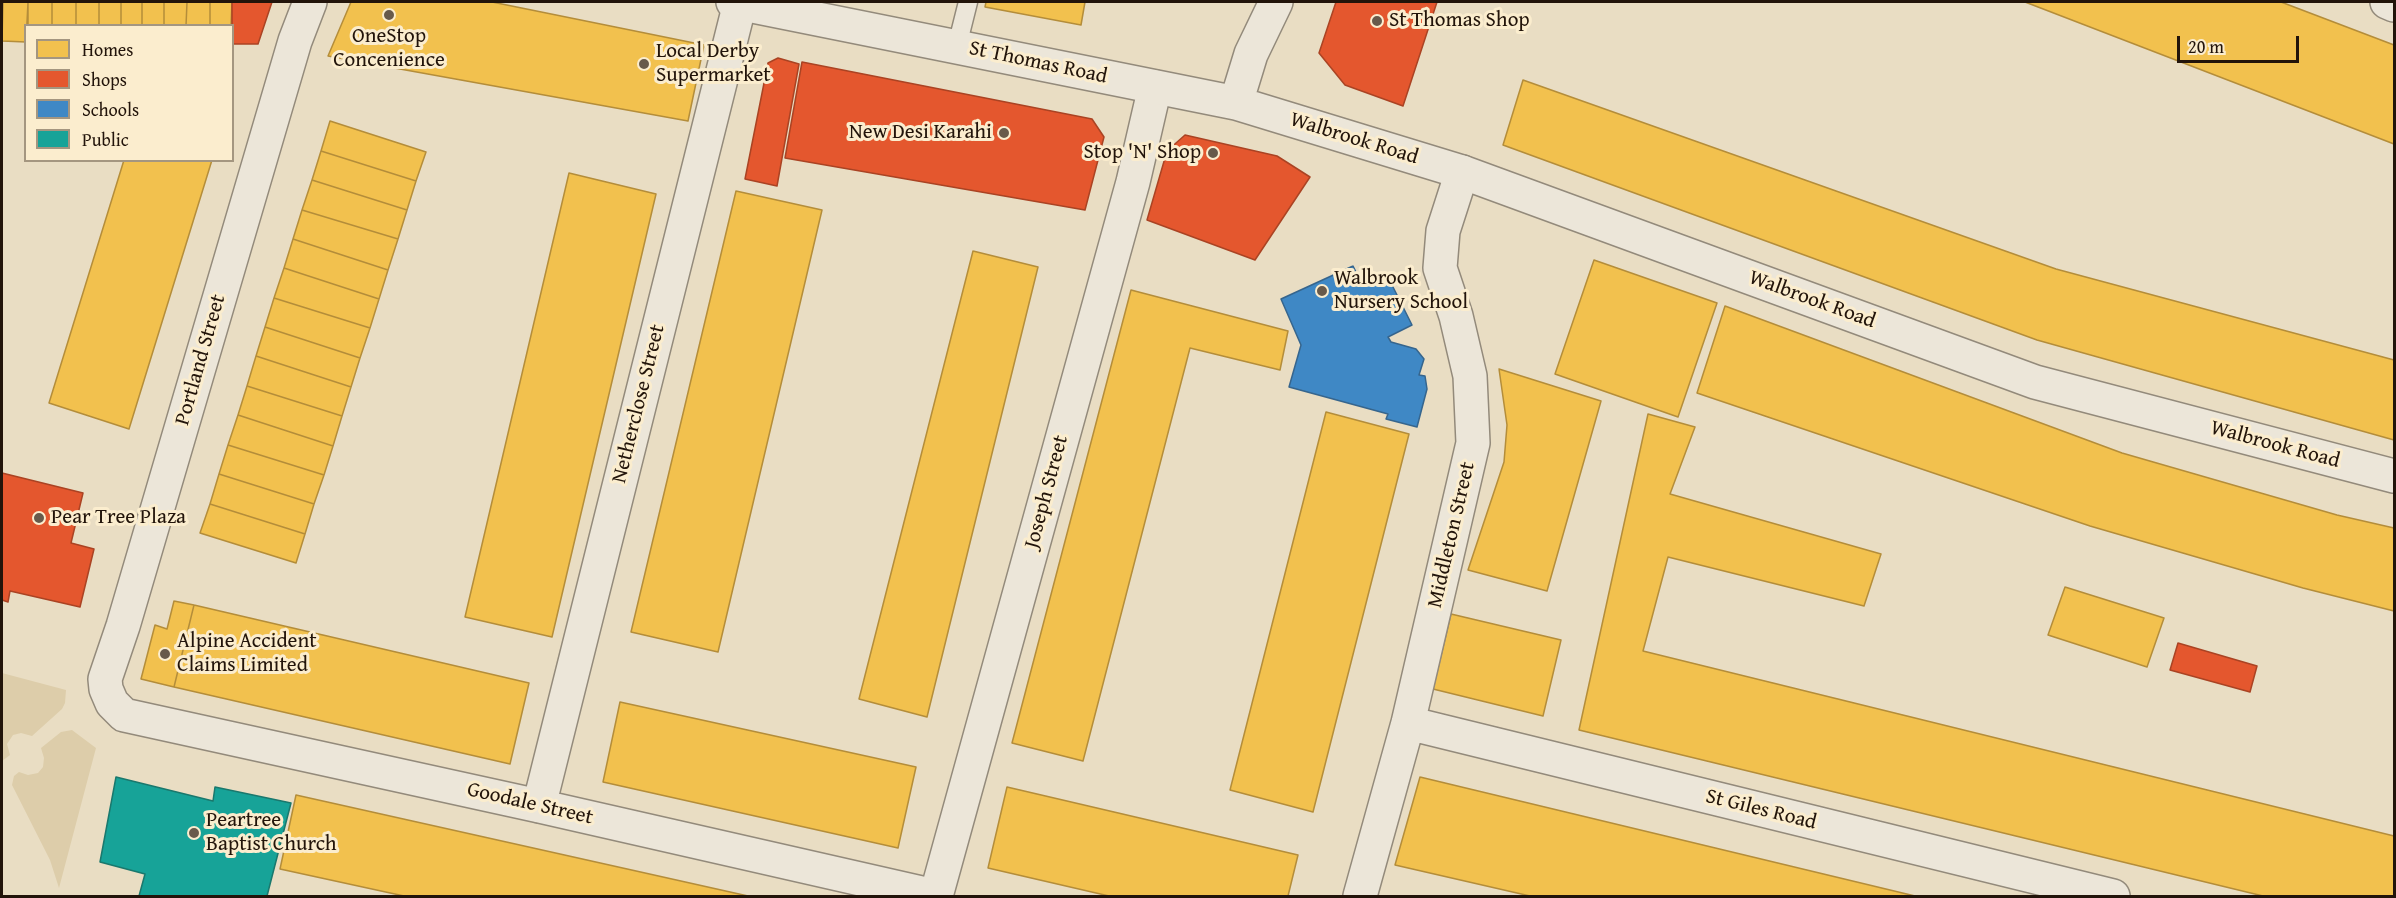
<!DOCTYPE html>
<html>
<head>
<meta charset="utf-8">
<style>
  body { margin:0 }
  #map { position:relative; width:2396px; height:898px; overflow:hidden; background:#e9ddc3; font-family:"Gentium Book Plus",serif }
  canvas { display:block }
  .frame { position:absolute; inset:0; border:3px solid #22140a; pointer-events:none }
  .legend { position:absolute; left:24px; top:24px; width:210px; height:138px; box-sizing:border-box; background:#fbedce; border:2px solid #a49680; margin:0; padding:8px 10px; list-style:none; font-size:18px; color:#22140a }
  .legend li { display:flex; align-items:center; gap:12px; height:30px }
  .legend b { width:30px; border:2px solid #a49680 }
  .scale { position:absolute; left:2177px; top:36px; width:122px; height:27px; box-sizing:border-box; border:3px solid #22140a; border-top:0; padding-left:8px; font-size:18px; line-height:21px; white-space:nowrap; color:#22140a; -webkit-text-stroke:4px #fbedce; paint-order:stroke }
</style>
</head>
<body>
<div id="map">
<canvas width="2396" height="898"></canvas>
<div class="frame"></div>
<ul class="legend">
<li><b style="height:16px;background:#f2c14e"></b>Homes</li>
<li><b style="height:16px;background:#e4572e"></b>Shops</li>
<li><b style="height:16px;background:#3f88c5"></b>Schools</li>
<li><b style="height:16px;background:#17a398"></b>Public</li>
</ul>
<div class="scale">20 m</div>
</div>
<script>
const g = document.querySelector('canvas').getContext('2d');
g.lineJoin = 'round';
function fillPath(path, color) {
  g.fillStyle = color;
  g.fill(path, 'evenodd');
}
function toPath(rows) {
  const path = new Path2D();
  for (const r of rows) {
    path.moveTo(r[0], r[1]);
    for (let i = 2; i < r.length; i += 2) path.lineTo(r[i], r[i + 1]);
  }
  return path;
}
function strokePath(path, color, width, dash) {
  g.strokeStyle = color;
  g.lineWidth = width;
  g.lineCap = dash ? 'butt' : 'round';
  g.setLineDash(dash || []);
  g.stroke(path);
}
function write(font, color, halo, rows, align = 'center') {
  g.font = font + ' "Gentium Book Plus",serif';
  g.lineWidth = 6;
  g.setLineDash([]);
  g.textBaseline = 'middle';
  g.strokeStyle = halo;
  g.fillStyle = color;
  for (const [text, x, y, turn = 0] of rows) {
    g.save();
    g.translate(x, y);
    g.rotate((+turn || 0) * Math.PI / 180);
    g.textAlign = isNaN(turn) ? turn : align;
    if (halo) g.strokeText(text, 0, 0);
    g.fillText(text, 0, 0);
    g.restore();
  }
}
const green = toPath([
  [2,673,66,690,65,703,62,709,32,736,21,733,13,735,7,744,10,755,2,761],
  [72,730,96,748,59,888,50,860,12,785,14,776,19,772,28,775,38,773,43,767,44,758,41,748,61,732]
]);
const homes = toPath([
  [3,2,28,2,26,42,2,41,3,2],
  [28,2,52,2,52,26,28,26,28,2],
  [52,2,76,2,76,26,52,26,52,2],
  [76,2,99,2,99,26,76,26,76,2],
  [99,2,121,2,121,26,99,26,99,2],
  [121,2,142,2,142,26,121,26,121,2],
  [142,2,164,2,164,26,142,26,142,2],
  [164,2,187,2,186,26,164,26,164,2],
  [187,2,210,2,210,26,186,26,187,2],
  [210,2,232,2,231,26,210,26,210,2],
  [351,2,492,2,704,45,688,121,328,56,351,2],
  [986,2,1085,2,1081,25,985,7,986,2],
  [2025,2,2281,2,2394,45,2394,144,2025,2],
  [1523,80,2056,269,2394,360,2394,440,2037,340,1503,145,1523,80],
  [330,121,426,152,416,181,321,151,330,121],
  [321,151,416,181,407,210,312,180,321,151],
  [124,160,212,160,129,429,49,403,124,160],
  [569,173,656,194,552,637,465,617,569,173],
  [312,180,407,210,398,239,302,210,312,180],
  [736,191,822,210,718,652,631,632,736,191],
  [302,210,398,239,388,270,293,239,302,210],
  [293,239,388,270,379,299,284,268,293,239],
  [973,251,1038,267,927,717,859,699,973,251],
  [1594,260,1717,303,1678,417,1555,374,1594,260],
  [284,268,379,299,370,328,274,298,284,268],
  [1131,290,1288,331,1280,370,1190,348,1083,761,1012,743,1131,290],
  [274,298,370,328,360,358,265,327,274,298],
  [1725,306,2122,453,2337,515,2394,528,2394,611,2303,588,2090,526,1697,393,1725,306],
  [265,327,360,358,351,387,256,356,265,327],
  [256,356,351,387,342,416,247,386,256,356],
  [1499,369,1601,401,1547,591,1468,570,1504,462,1507,425,1499,369],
  [247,386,342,416,333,446,238,415,247,386],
  [1326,412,1409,434,1313,812,1230,790,1326,412],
  [1648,414,1695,427,1670,494,1881,554,1864,606,1668,557,1643,651,2394,836,2394,896,2263,896,1579,730,1648,414],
  [238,415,333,446,324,475,228,445,238,415],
  [228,445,324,475,314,504,219,474,228,445],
  [219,474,314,504,305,534,210,504,219,474],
  [210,504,305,534,296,563,200,533,210,504],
  [2065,587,2164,618,2147,667,2048,635,2065,587],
  [174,601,194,605,174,687,141,679,155,625,167,629,174,601],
  [194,605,529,683,510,764,174,687,194,605],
  [1451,614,1561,640,1543,716,1433,689,1451,614],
  [620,702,916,767,898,848,603,782,620,702],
  [1420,777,1915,896,1530,896,1395,865,1420,777],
  [1007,787,1298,855,1288,896,1109,896,988,868,1007,787],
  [296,795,748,896,404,896,280,869,296,795]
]);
const shops = toPath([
  [232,2,272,2,258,44,232,44,232,2],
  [1336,2,1437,2,1403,106,1345,85,1319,53,1336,2],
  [778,58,799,64,777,186,745,179,768,63,778,58],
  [802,62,1092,119,1104,137,1085,210,785,158,802,62],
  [1185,135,1277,156,1310,177,1255,260,1147,220,1167,151,1185,135],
  [2,473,83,493,71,543,94,549,80,607,10,591,8,602,2,600,2,473],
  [2178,643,2257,666,2250,692,2170,670,2178,643]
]);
const schools = toPath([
  [1353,266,1362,284,1386,273,1412,325,1388,337,1391,342,1416,349,1424,359,1419,375,1425,376,1427,389,1417,427,1386,419,1388,414,1289,387,1301,345,1281,299,1353,266]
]);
const public = toPath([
  [116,777,213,801,215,787,291,803,267,896,139,896,145,874,100,862,116,777]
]);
const service = toPath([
  [957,46,968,2]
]);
const minor = toPath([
  [310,2,295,41,123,626,105,679,106,689,112,703,124,715,539,806,935,896],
  [2387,2,2394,5],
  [1408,723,2113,896],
  [539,806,740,3],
  [936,896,1133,182,1155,87],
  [1360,896,1408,723,1473,443,1470,376,1456,316,1440,268,1443,231,1462,172]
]);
const tertiary = toPath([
  [733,2,1236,103,1462,172,2035,382,2394,476],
  [1236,103,1251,54,1276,2]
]);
const markers = [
  [389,15,6,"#685a4b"],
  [1377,21,6,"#685a4b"],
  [644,64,6,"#685a4b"],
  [1004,133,6,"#685a4b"],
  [1213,153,6,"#685a4b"],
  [1322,291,6,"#685a4b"],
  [39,518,6,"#685a4b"],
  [165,654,6,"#685a4b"],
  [194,833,6,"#685a4b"]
];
const poiNames = [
  ["St Thomas Shop",1389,21],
  ["OneStop",389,37,"center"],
  ["Concenience",389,61,"center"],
  ["Local Derby",656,52],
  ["Supermarket",656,76],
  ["New Desi Karahi",992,133,"right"],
  ["Stop 'N' Shop",1201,153,"right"],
  ["Walbrook",1334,279],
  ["Nursery School",1334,303],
  ["Pear Tree Plaza",51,518],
  ["Alpine Accident",177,642],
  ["Claims Limited",177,666],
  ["Peartree",206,821],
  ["Baptist Church",206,845]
];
const streetNames = [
  ["St Thomas Road",1038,63,12],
  ["Walbrook Road",1354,139,17],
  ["Walbrook Road",1812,300,20],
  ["Portland Street",201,360,-74],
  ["Netherclose Street",639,404,-76],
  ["Walbrook Road",2275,445,15],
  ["Joseph Street",1047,492,-75],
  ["Middleton Street",1452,535,-77],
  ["Goodale Street",530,804,13],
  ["St Giles Road",1761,810,14]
];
fillPath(green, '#ddcdaa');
fillPath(homes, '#f2c14e');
strokePath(homes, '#b48d3a', 1.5);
fillPath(shops, '#e4572e');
strokePath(shops, '#aa4323', 1.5);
fillPath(schools, '#3f88c5');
strokePath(schools, '#36658d', 1.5);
fillPath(public, '#17a398');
strokePath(public, '#1a786d', 1.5);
strokePath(service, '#938a7b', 21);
strokePath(minor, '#938a7b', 36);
strokePath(tertiary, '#938a7b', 36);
strokePath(service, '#ece6d9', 18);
strokePath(minor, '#ece6d9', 33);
strokePath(tertiary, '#ece6d9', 33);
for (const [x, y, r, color] of markers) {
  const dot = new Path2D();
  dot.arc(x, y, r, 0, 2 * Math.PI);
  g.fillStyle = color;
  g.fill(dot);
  strokePath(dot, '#fbedce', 2);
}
write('21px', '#22140a', '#fbedce', poiNames, 'left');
write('21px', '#22140a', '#fbedce', streetNames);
</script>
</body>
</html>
